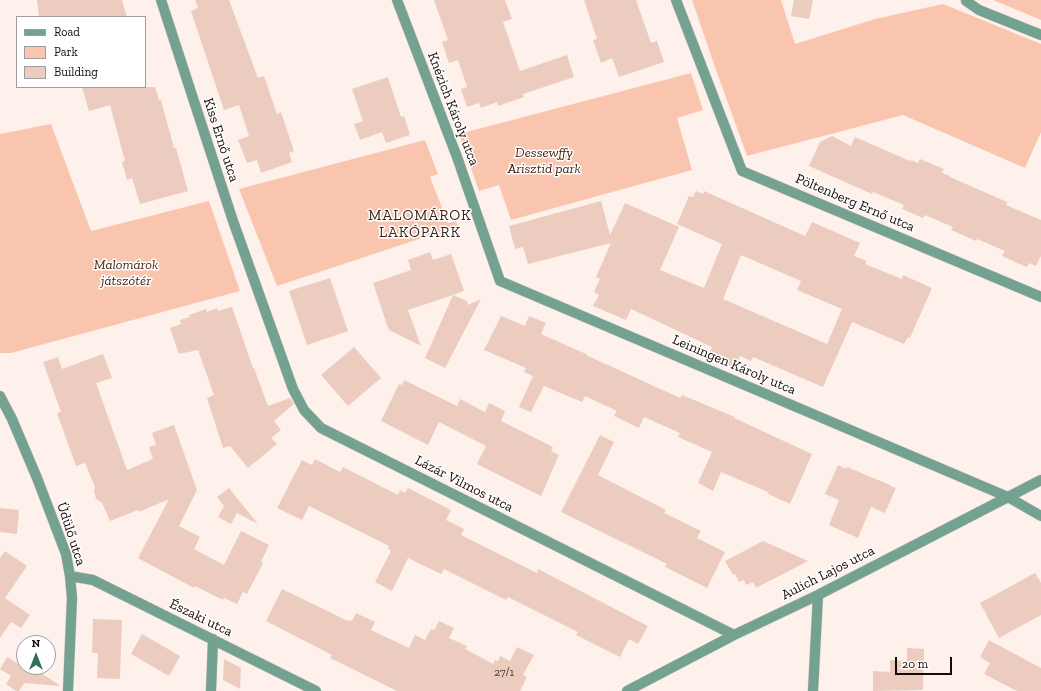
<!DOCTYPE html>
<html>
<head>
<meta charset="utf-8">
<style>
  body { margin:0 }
  #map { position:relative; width:1041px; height:691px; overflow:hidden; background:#fef0eb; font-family:"Zilla Slab",serif }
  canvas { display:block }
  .legend { position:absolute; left:16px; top:16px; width:130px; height:72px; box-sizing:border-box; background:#fff; border:1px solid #a29d9c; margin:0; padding:5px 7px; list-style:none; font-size:12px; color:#160b07 }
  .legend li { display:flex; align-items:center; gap:8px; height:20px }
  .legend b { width:20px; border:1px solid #a29d9c }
  .north { position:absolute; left:16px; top:635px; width:40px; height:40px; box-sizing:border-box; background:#fff; border:1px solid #a29d9c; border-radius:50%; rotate:0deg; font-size:11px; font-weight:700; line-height:16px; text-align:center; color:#160b07 }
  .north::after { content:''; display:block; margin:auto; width:14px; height:18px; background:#32705c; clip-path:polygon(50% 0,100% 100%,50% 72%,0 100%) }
  .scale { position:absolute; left:895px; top:657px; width:57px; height:18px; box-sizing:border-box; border:2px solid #160b07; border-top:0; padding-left:5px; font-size:12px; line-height:14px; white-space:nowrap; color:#160b07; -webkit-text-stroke:3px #fff; paint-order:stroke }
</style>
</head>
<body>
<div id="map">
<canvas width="1041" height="691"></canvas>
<ul class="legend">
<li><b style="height:5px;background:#73a291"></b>Road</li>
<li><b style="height:11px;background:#fac5af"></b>Park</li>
<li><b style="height:11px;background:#ecccbe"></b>Building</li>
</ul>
<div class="north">N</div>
<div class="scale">20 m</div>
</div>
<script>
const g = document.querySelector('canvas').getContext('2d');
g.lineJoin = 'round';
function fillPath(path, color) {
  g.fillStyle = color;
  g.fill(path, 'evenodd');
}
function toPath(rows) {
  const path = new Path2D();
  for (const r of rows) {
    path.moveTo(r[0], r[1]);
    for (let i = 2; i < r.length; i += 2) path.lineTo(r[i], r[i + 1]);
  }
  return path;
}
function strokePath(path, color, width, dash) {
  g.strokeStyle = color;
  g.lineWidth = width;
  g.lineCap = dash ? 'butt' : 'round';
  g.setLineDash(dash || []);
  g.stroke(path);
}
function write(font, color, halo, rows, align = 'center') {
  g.font = font + ' "Zilla Slab",serif';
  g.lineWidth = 3;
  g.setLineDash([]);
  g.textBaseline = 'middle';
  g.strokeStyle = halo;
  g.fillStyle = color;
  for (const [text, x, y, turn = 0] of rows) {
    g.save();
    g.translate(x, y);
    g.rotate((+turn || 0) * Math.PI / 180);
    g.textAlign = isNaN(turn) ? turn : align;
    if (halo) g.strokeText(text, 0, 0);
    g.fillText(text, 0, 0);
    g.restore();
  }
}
const green = toPath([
  [692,0,781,0,795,44,875,19,943,4,1041,44,1041,132,1025,168,903,115,747,156,715,67],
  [993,0,1041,0,1041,20],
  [691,73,703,110,677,118,692,170,511,220,499,185,479,191,459,134],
  [51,124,91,231,209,201,240,291,11,353,0,353,0,134],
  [425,140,438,174,430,177,448,223,456,221,458,226,277,286,239,189]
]);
const building = toPath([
  [37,0,122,0,127,17,39,17],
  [195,0,229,0,258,78,264,76,277,114,281,112,294,151,289,153,292,162,261,173,257,160,247,163,238,140,249,136,239,105,224,110,191,11,198,8],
  [434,0,505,0,512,19,503,22,520,71,567,55,574,77,523,94,524,97,498,106,497,102,481,108,479,103,467,107,461,89,467,87,458,60,449,63,442,42,448,40],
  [584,0,636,0,651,43,657,41,664,62,619,77,612,58,601,63,593,40,597,39],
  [794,0,813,0,809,19,791,16],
  [388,77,401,117,404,116,410,135,386,143,382,132,360,140,354,124,363,121,352,89],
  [82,87,155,87,159,100,161,100,174,148,176,148,188,191,140,204,132,178,127,180,122,162,125,161,110,105,89,111],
  [832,136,851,146,855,137,910,161,911,160,918,163,920,159,944,169,942,173,950,176,950,177,1007,202,1006,205,1041,220,1041,256,1036,266,1029,263,1027,267,1015,262,1002,256,1005,251,977,239,976,241,951,230,953,227,925,215,923,218,902,209,904,205,873,192,872,194,809,166,820,142],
  [696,191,703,194,704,191,805,236,812,222,860,243,854,256,867,261,865,264,902,279,903,275,932,288,910,338,908,337,904,344,852,322,823,387,753,357,751,361,740,356,735,368,708,356,712,347,631,309,626,320,593,306,599,295,594,292,600,279,596,277,611,243,528,264,523,247,515,249,509,226,601,201,610,235,625,203,679,227,660,270,704,288,722,244,677,224,689,196,693,197],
  [741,255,801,281,797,290,842,309,827,344,723,299],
  [430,252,433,260,451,254,464,291,453,295,467,301,468,305,481,299,445,368,425,358,453,295,408,310,421,346,389,330,385,320,387,318,385,319,373,283,411,270,408,260],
  [330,278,348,331,307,345,289,291],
  [232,307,253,368,254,368,268,406,290,398,294,404,274,421,281,430,271,438,277,444,248,468,230,446,223,448,207,398,214,395,198,350,179,354,170,328,181,324,180,320,190,317,189,315,206,309,207,312,217,308,218,311],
  [501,316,525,326,529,316,546,323,541,334,586,354,586,355,680,398,682,395,735,417,734,418,812,454,790,504,768,494,768,492,721,472,713,491,698,483,712,452,678,437,680,433,644,417,639,428,614,416,617,411,585,396,582,402,544,386,531,412,519,407,533,376,524,372,526,368,484,350],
  [354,347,381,378,348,406,321,375],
  [103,354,112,378,96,383,127,470,153,459,149,447,156,445,152,433,174,425,197,490,179,526,200,537,194,549,224,565,241,531,269,545,261,562,263,563,247,594,243,592,237,604,224,598,223,600,195,586,194,588,138,558,169,499,139,512,138,510,110,521,102,503,96,499,94,491,95,487,85,463,76,466,57,413,61,412,43,362,58,357,62,369],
  [404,380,457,406,460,399,485,412,489,403,505,411,501,421,553,447,551,451,559,455,541,496,477,464,486,446,439,422,428,445,381,421,399,384,402,385],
  [600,435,614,442,598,475,666,510,664,513,701,531,697,538,725,552,707,588,665,567,667,564,561,512],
  [315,459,340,472,343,467,398,495,400,490,405,493,408,488,451,510,446,520,464,529,461,535,537,573,538,569,648,626,638,644,629,639,620,657,576,635,578,632,508,597,506,600,444,569,441,574,408,558,392,591,375,582,391,551,388,549,389,546,309,506,302,520,277,508,302,460,312,465],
  [838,465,846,469,847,467,890,485,890,486,896,488,885,513,871,507,858,538,829,525,839,500,825,494],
  [229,488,236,497,258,524,237,513,231,524,218,517,224,506,217,497],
  [0,508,19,510,17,534,0,532],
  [763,541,808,561,756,588,753,582,746,585,744,580,739,582,735,574,733,575,725,561],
  [5,551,27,566,5,598,30,615,21,628,11,622,0,638,0,558],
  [1035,573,1041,583,1041,615,999,638,980,603],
  [282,589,348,621,349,620,352,621,356,613,375,622,371,630,409,648,415,635,425,640,431,629,434,630,439,621,454,628,449,638,467,646,465,649,493,664,495,660,498,661,500,656,510,661,517,647,534,655,523,675,527,677,520,691,397,691,330,658,332,655,266,621],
  [93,619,122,620,120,679,97,678,98,653,92,653],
  [142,634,180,656,169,676,131,654],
  [989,640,1041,668,1041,691,1017,691,984,674,990,663,980,657],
  [907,648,924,649,923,690,873,691,873,671,890,672,890,660,907,661],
  [7,657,18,664,20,660,24,662,24,667,32,667,61,686,24,683,19,691,16,691,6,684,11,676,0,669],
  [224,659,241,668,240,689,223,680]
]);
const street = toPath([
  [161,0,233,221,293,389,304,410,321,428,734,635],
  [397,0,457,157,500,281,1008,497,1041,516],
  [676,0,742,171,1041,297],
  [966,1,979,10,1041,35],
  [0,396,12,419,37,478,66,554,70,576,72,598,68,691],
  [70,576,93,580,316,691],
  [211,691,213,639],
  [627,691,734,635,818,595,1041,480],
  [813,691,818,595]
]);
const numberNames = [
  ["27/1",504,673]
];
const streetNames = [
  ["Knézich Károly utca",453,109,69],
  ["Kiss Ernő utca",221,140,72],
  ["Pöltenberg Ernő utca",855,203,23],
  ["Leiningen Károly utca",734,365,23],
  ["Lázár Vilmos utca",464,484,27],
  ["Üdülő utca",71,534,72],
  ["Aulich Lajos utca",828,573,-27],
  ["Északi utca",201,618,26]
];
const parkNames = [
  ["Dessewffy",544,153],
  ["Arisztid park",544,169],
  ["Malomárok",126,265],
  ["játszótér",126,281]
];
const neighbourhoodNames = [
  ["MALOMÁROK",420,216],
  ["LAKÓPARK",420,233]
];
fillPath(green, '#fac5af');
fillPath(building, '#ecccbe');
strokePath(street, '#d9cbc7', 11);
strokePath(street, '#73a291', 10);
write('12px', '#4c3b35', null, numberNames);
write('14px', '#160b07', '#fff', streetNames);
write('italic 14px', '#431f0e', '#fff', parkNames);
g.letterSpacing = '1px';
write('15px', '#3f261c', '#fff', neighbourhoodNames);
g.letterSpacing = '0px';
</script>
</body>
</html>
